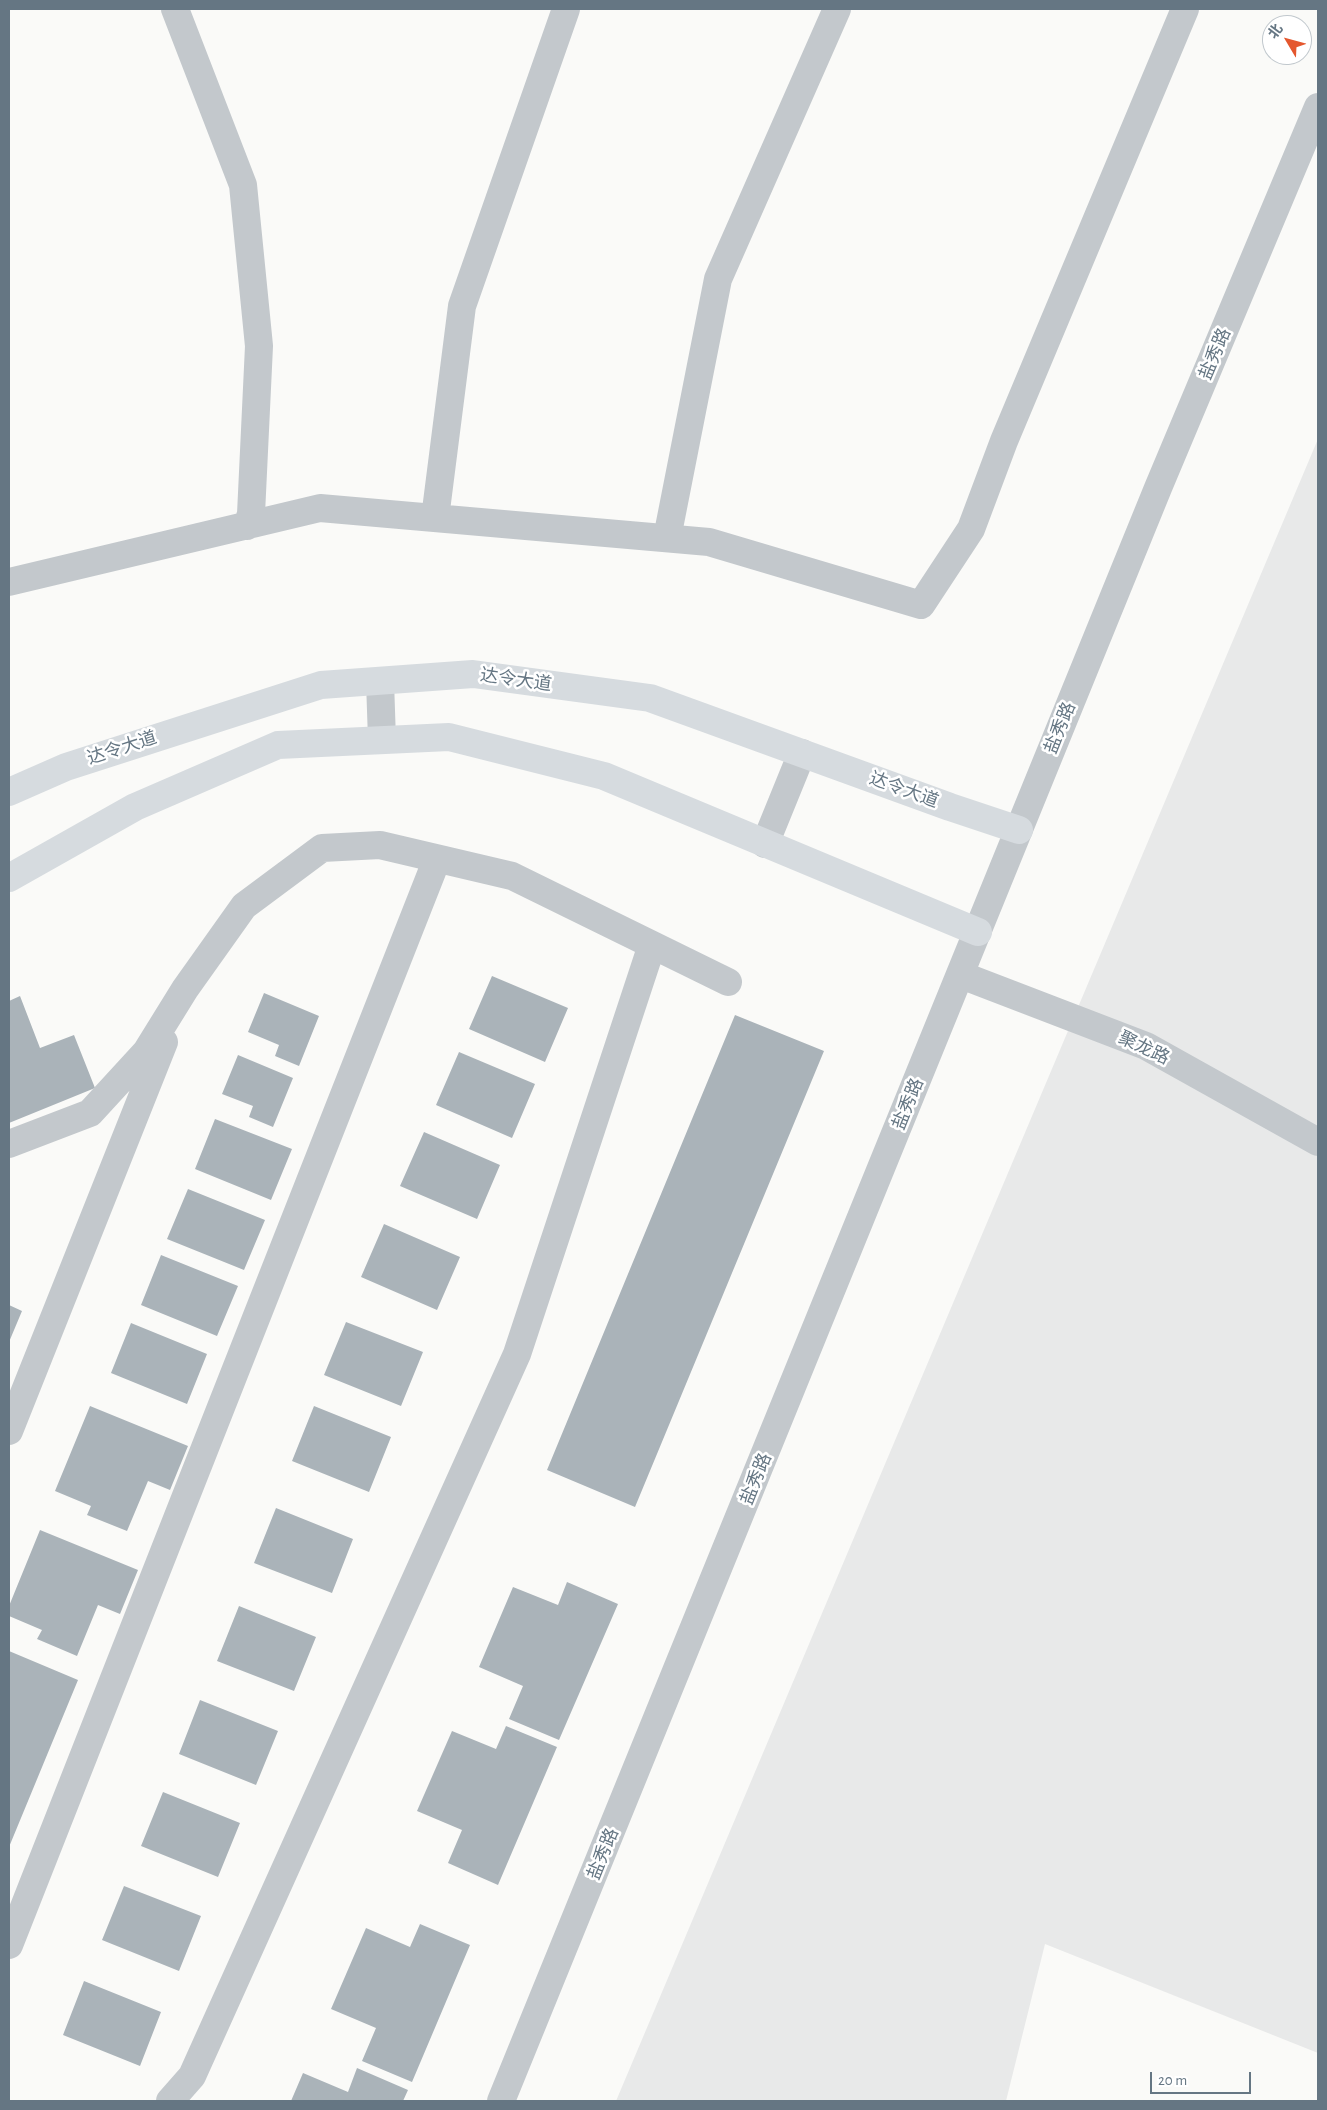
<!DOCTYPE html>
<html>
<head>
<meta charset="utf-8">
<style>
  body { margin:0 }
  #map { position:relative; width:1327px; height:2110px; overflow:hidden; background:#fafaf8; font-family:"Alegreya Sans","Noto Sans SC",sans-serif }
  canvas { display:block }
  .frame { position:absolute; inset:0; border:10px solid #657683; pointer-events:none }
  .north { position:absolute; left:1262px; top:15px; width:50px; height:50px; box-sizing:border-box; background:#fff; border:1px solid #c1c8cd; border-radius:50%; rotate:307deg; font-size:14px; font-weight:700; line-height:20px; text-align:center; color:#657683 }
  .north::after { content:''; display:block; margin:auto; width:18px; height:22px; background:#e4572e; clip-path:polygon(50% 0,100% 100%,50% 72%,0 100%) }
  .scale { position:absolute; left:1150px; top:2072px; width:101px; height:22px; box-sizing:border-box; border:2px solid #657683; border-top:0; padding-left:6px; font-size:15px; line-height:18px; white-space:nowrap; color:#657683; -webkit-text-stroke:4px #fff; paint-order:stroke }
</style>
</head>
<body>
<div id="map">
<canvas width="1327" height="2110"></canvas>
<div class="frame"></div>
<div class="north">北</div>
<div class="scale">20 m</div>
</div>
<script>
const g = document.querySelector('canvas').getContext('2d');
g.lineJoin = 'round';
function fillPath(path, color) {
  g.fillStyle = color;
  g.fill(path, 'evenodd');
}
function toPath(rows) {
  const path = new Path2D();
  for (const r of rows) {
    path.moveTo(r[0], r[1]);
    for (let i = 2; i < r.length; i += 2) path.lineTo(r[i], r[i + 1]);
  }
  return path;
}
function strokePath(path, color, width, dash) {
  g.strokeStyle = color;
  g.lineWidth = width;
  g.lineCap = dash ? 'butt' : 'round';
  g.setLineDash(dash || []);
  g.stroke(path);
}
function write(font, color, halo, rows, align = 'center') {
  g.font = font + ' "Alegreya Sans","Noto Sans SC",sans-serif';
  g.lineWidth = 5;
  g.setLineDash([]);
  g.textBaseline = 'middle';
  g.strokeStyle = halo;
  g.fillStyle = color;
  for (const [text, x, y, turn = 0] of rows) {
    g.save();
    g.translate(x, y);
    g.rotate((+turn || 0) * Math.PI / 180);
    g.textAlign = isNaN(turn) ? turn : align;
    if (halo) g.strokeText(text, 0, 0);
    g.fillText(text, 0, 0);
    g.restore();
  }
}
const built = toPath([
  [1318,439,1318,2053,1045,1944,1006,2101,616,2101]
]);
const building = toPath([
  [492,976,568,1008,545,1062,469,1029],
  [264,993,319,1016,299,1066,275,1056,279,1045,248,1032],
  [20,996,40,1048,74,1035,95,1088,9,1123,9,1001],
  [735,1015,824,1051,635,1507,547,1470],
  [459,1052,535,1084,512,1138,436,1105],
  [238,1055,293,1078,273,1127,249,1117,253,1106,222,1094],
  [215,1119,292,1149,271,1200,195,1169],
  [424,1132,500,1165,477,1219,400,1186],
  [188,1189,265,1220,244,1270,167,1239],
  [384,1224,460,1257,437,1310,361,1277],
  [161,1255,238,1286,217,1336,141,1305],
  [9,1305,22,1311,9,1342],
  [346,1322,423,1352,401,1406,324,1375],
  [131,1323,207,1354,187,1404,111,1373],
  [90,1406,188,1446,170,1490,148,1481,127,1531,87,1515,91,1506,55,1491],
  [314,1406,391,1437,369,1492,292,1461],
  [276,1508,353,1539,332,1593,254,1563],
  [40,1530,138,1570,120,1614,98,1605,77,1656,37,1639,42,1630,9,1616,9,1606],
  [567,1582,618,1604,559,1740,509,1719,523,1686,479,1667,513,1587,558,1605],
  [239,1606,316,1637,294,1691,217,1661],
  [9,1651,78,1680,9,1847],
  [200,1700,278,1731,256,1785,179,1754],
  [506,1726,557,1747,498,1885,448,1863,462,1830,417,1811,452,1731,496,1749],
  [163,1792,240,1823,218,1877,141,1846],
  [124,1886,201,1916,179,1971,102,1940],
  [420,1924,470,1945,412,2082,362,2061,376,2028,331,2009,366,1928,410,1947],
  [84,1981,161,2012,140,2066,63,2035],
  [357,2068,408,2090,403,2101,291,2101,303,2073,348,2092]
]);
const street = toPath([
  [175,9,243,185,259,346,251,514,247,526],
  [435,518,462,306,566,9],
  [667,538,718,279,837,9],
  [9,582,320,508,709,542,921,605,971,529,1004,441,1185,9],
  [380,681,382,740],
  [765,844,802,753],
  [961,975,1146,1046,1318,1142],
  [9,1144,90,1113,146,1052,185,989,244,906,322,848,380,845,512,876,728,982],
  [9,1431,164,1042],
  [9,1945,437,859],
  [170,2101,192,2076,517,1354,652,945],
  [501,2101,1158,488,1318,107]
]);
const secondary = toPath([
  [9,792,66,767,321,685,473,674,650,698,950,807,1019,830],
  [9,878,135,807,278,745,449,737,604,776,978,932]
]);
const streetNames = [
  ["盐秀路",1215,354,-67],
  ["达令大道",516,680,8],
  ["盐秀路",1060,728,-68],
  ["达令大道",122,748,-18],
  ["达令大道",904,790,20],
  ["聚龙路",1144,1048,25],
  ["盐秀路",908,1104,-68],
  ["盐秀路",756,1479,-68],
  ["盐秀路",603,1854,-68]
];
fillPath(built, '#e8e9e9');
fillPath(building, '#aab3b9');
strokePath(street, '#c3c8cc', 28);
strokePath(secondary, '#d6dbdf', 28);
write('18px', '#657683', '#fff', streetNames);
</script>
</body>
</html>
